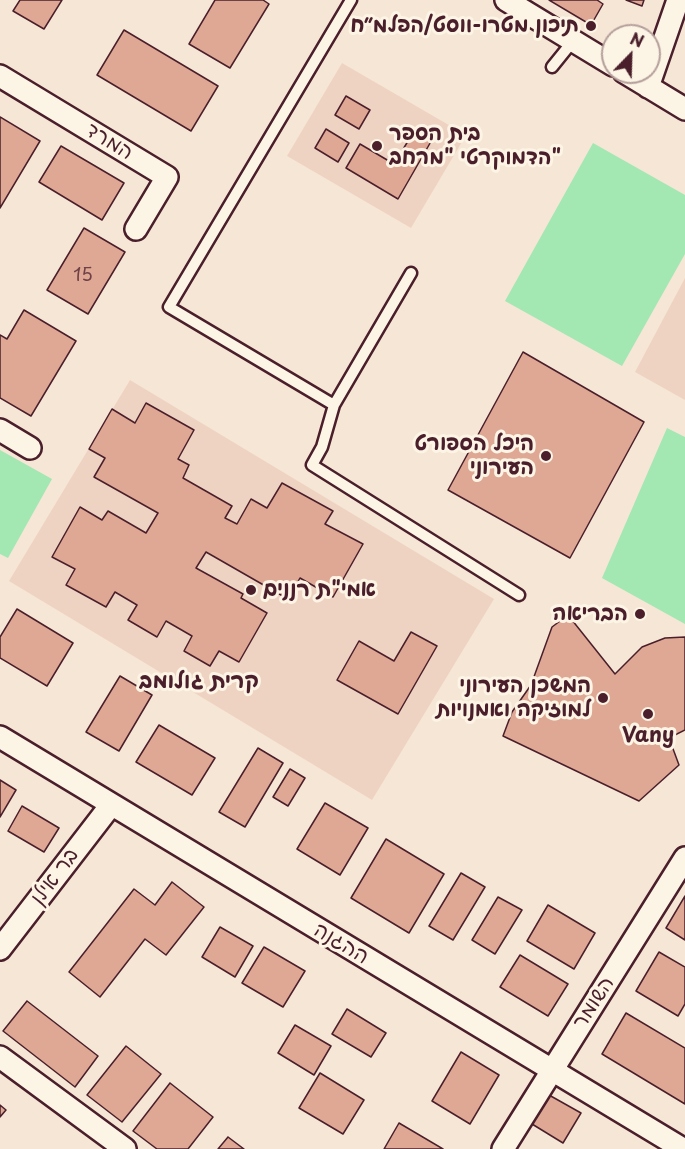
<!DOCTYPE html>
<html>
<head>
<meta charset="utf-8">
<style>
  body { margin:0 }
  #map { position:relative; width:685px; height:1149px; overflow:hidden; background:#f6e6d5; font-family:"Playpen Sans",sans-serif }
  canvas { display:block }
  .north { position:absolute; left:601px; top:24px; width:60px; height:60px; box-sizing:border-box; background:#fcf5e5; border:2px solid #b59f9b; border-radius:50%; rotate:23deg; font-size:16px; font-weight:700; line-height:24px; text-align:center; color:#4a1f2b }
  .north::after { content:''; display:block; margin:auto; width:21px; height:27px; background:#4a1f2b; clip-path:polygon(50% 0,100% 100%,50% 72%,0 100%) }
</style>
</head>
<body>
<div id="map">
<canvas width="685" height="1149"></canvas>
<div class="north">N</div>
</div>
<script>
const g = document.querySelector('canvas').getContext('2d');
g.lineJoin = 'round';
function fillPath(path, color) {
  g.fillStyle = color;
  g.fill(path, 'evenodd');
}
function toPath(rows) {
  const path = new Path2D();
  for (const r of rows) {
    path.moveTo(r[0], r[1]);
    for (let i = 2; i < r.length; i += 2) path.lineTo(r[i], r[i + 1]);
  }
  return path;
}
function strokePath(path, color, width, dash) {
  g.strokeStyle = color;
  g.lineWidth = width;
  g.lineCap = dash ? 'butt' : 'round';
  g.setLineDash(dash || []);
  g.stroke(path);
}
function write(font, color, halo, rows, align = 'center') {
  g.font = font + ' "Playpen Sans","Playpen Sans Hebrew",sans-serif';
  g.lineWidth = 6;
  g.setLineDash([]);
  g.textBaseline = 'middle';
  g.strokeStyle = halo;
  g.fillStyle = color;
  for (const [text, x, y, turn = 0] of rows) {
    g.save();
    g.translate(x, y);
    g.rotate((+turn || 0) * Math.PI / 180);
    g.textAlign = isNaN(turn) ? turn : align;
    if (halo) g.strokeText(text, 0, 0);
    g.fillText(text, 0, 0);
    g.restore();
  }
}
const built = toPath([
  [342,63,466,135,411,228,287,156],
  [685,278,685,400,635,372],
  [130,380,494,599,372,800,9,581]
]);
const green = toPath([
  [593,143,685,195,685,254,622,366,505,301],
  [667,428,685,437,685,624,602,578],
  [0,450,52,479,8,558,0,554]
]);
const building = toPath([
  [20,0,62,0,44,29,13,11,20,0],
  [215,0,263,0,269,4,230,68,189,44,215,0],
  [549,0,597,0,603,4,591,25,549,0],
  [626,0,644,0,642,6,626,0],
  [124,30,218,86,191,131,97,75,124,30],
  [346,96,370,110,359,129,335,115,346,96],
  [0,117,40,141,0,208,0,117],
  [416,128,433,138,398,199,346,168,360,144,394,164,416,128],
  [326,129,349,143,338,162,315,148,326,129],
  [61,146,124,183,102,220,39,182,61,146],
  [84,228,125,252,88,314,47,290,84,228],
  [24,310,76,341,31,416,0,398,0,335,7,339,24,310],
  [523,352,644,422,570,558,448,490,523,352],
  [146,403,194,430,178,459,189,465,183,478,232,506,225,518,237,524,251,499,267,508,282,483,333,511,325,524,363,544,333,597,300,578,288,599,206,552,196,568,243,594,241,598,267,613,239,662,219,651,210,666,184,651,192,636,166,621,157,637,128,620,137,605,115,592,106,607,66,585,75,569,52,557,80,507,102,520,108,511,146,533,158,513,94,477,105,458,89,449,112,409,135,423,146,403],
  [17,609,73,643,47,686,0,658,0,637,17,609],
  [568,615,615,674,642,647,665,638,685,637,685,730,669,738,679,765,639,801,503,736,512,712,531,685,552,627,568,615],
  [411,632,437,646,398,714,337,680,359,641,394,661,411,632],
  [120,676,152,695,119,751,86,732,120,676],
  [159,725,215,758,192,795,136,762,159,725],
  [258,748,283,763,245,827,219,812,258,748],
  [290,769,305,778,288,806,273,797,290,769],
  [0,780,16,790,0,817,0,780],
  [325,803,368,828,340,875,297,849,325,803],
  [22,806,59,828,44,852,8,831,22,806],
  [386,839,444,874,409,933,351,898,386,839],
  [461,873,485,887,453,940,429,926,461,873],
  [172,882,204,907,166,955,145,939,100,997,69,972,134,889,155,905,172,882],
  [685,896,685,940,666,928,685,896],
  [498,897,522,910,495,954,472,940,498,897],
  [548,905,595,933,574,969,527,941,548,905],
  [220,927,253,946,235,977,202,957,220,927],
  [264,947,305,971,283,1007,242,983,264,947],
  [659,952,685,967,685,1004,678,1016,636,991,659,952],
  [520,955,568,984,548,1016,500,987,520,955],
  [27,1001,98,1056,75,1087,3,1031,27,1001],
  [347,1009,386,1033,371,1057,332,1034,347,1009],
  [626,1013,685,1048,685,1104,602,1054,626,1013],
  [295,1025,331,1046,314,1075,278,1053,295,1025],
  [126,1046,161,1074,122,1122,87,1095,126,1046],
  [461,1052,499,1075,470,1124,432,1101,461,1052],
  [320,1073,364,1100,343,1134,299,1108,320,1073],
  [170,1083,213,1117,188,1149,157,1149,133,1131,170,1083],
  [549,1095,581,1113,563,1143,532,1124,549,1095],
  [0,1105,6,1110,0,1117,0,1105],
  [399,1123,443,1149,384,1149,399,1123],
  [228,1137,244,1149,218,1149,228,1137]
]);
const service = toPath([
  [552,67,573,41],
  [411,273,334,405,322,447,312,465,519,595],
  [334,405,169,307,351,0]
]);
const minor = toPath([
  [506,0,613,65],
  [624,72,685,109],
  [0,76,167,177,136,229],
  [648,87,678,0],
  [0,430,30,448],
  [0,737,683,1149],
  [0,949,111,805],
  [0,1057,125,1149],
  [503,1149,685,858]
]);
const markers = [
  [591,26,6,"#4a1f2b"],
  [377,146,6,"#4a1f2b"],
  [546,456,6,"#4a1f2b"],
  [251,590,6,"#4a1f2b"],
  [640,614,6,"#4a1f2b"],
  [603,698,6,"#4a1f2b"],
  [648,714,6,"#4a1f2b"]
];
const numberNames = [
  ["15",83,276]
];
const poiNames = [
  ["תיכון מטרו-ווסט/הפלמ״ח",579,26],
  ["בית הספר",389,134,"left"],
  ["הדמוקרטי \"מרחב\"",389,158,"left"],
  ["היכל הספורט",534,444],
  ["העירוני",534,468],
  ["אמי\"ת רננים",263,590,"left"],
  ["הבריאה",628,614],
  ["המשכן העירוני",591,686],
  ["למוזיקה ואמנויות",591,710],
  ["Vany",648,736,"center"]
];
const streetNames = [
  ["המרד",109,142,31],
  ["בר אילן",55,877,-53],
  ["ההגנה",341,944,31],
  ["השומר",594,1003,-57]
];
const neighbourhoodNames = [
  ["קרית גולומב",199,682]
];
fillPath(built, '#efd3c2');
fillPath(green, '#a3e7b2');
fillPath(building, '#dea895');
strokePath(building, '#4a1f2b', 1.5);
strokePath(service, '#4a1f2b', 15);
strokePath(minor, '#4a1f2b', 26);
strokePath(service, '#fcf5e5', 10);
strokePath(minor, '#fcf5e5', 21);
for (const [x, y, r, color] of markers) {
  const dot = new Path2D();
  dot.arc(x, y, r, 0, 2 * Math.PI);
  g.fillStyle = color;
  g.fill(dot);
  strokePath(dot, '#fcf5e5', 2);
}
write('18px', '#6f4146', null, numberNames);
write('bold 21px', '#4a1f2b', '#fcf5e5', poiNames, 'right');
write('21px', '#4a1f2b', '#fcf5e5', streetNames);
write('bold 22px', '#4a1f2b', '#fcf5e5', neighbourhoodNames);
</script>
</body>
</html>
